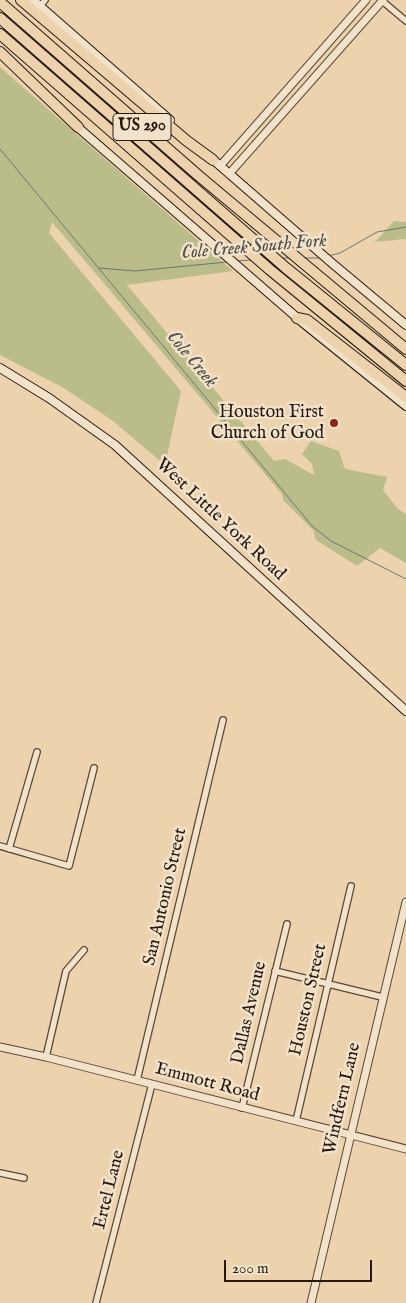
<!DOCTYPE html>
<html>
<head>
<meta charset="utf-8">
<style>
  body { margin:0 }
  #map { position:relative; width:406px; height:1303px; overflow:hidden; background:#ecd3ae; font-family:"IM FELL English",serif }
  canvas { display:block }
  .scale { position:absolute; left:224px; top:1260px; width:148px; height:22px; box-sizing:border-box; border:2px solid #26180f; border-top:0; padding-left:6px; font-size:15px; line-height:18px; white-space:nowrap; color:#26180f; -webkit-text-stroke:4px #f3e2ca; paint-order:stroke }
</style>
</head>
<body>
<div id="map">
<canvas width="406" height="1303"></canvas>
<div class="scale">200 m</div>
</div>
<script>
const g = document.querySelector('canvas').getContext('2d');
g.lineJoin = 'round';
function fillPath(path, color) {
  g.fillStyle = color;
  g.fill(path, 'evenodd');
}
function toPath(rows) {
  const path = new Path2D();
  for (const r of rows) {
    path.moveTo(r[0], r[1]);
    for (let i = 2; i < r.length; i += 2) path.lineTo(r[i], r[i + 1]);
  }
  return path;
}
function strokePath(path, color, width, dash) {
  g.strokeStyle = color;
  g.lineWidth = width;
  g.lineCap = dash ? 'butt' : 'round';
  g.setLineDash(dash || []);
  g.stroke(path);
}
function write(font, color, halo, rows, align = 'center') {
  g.font = font + ' "IM FELL English",serif';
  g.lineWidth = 5;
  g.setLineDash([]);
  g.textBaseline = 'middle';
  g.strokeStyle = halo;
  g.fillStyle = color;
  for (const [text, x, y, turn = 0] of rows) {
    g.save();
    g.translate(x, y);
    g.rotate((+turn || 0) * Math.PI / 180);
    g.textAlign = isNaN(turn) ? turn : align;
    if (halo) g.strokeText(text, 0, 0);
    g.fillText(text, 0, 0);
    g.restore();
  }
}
const green = toPath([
  [0,67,233,271,127,285,274,461,285,459,314,475,312,464,302,454,311,441,339,451,345,469,387,477,383,490,398,509,406,514,406,563,380,548,357,566,316,540,313,530,283,500,282,494,52,222,49,233,181,391,165,465,113,421,62,387,0,355],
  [394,221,406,222,406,239,375,242]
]);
const stream = toPath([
  [0,149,312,526,331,541,406,579],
  [328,256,340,253,377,232,406,227],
  [281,258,289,258],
  [303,258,319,258],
  [236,261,252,260],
  [99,268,135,271,227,262]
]);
const minor = toPath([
  [381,0,406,21],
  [40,6,45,0],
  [0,846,69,866,94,768],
  [9,849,37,752],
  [275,971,382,997],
  [46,1057,66,971,84,950],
  [137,1080,223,720],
  [242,1108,287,924],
  [296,1121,351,886],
  [0,1173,24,1178],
  [96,1303,152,1084]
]);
const tertiary = toPath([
  [220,166,366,0],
  [229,174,383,0],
  [0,1047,46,1057,406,1149],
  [311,1303,406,902]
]);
const secondary = toPath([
  [33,0,170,120],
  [74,124,302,322,406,406],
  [210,157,333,264,406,325],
  [0,368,49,398,115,445,406,711]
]);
const motorway = toPath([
  [21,0,187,141,213,160],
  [0,2,199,176,406,349],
  [0,18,286,268,406,365],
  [0,34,269,269,406,381],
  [0,52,78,127],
  [297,318,307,320,406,397]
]);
const markers = [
  [334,423,5,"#8f2418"]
];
const shields = [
  [142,127,58]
];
const shieldNames = [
  ["US 290",142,127]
];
const poiNames = [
  ["Houston First",324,413],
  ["Church of God",324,434]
];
const streetNames = [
  ["West Little York Road",220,520,43],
  ["San Antonio Street",166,897,-77],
  ["Houston Street",309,1000,-77],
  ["Dallas Avenue",250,1013,-77],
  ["Emmott Road",207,1083,15],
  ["Windfern Lane",343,1099,-77],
  ["Ertel Lane",110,1190,-76]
];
const waterNames = [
  ["Cole Creek South Fork",254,248,-5],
  ["Cole Creek",191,360,50]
];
fillPath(green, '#babc89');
strokePath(stream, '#6c7771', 1);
strokePath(minor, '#584737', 8);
strokePath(tertiary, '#584737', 9);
strokePath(secondary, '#26180f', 10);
strokePath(motorway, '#26180f', 12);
strokePath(minor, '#f3e2ca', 5.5);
strokePath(tertiary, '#f3e2ca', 7);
strokePath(secondary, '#f3e2ca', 8);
strokePath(motorway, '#ecd3ae', 10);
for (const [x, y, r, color] of markers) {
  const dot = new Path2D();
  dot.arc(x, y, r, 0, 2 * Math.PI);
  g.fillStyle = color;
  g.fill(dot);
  strokePath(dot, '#f3e2ca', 2);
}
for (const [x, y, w] of shields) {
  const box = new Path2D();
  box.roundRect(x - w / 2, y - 13.5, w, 27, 4);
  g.fillStyle = '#f3e2ca';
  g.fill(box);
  strokePath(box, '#26180f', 1);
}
write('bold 16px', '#26180f', null, shieldNames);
write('18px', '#26180f', '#f3e2ca', poiNames, 'right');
write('18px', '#26180f', '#f3e2ca', streetNames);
write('italic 19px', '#4f4f48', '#f3e2ca', waterNames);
</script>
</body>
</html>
